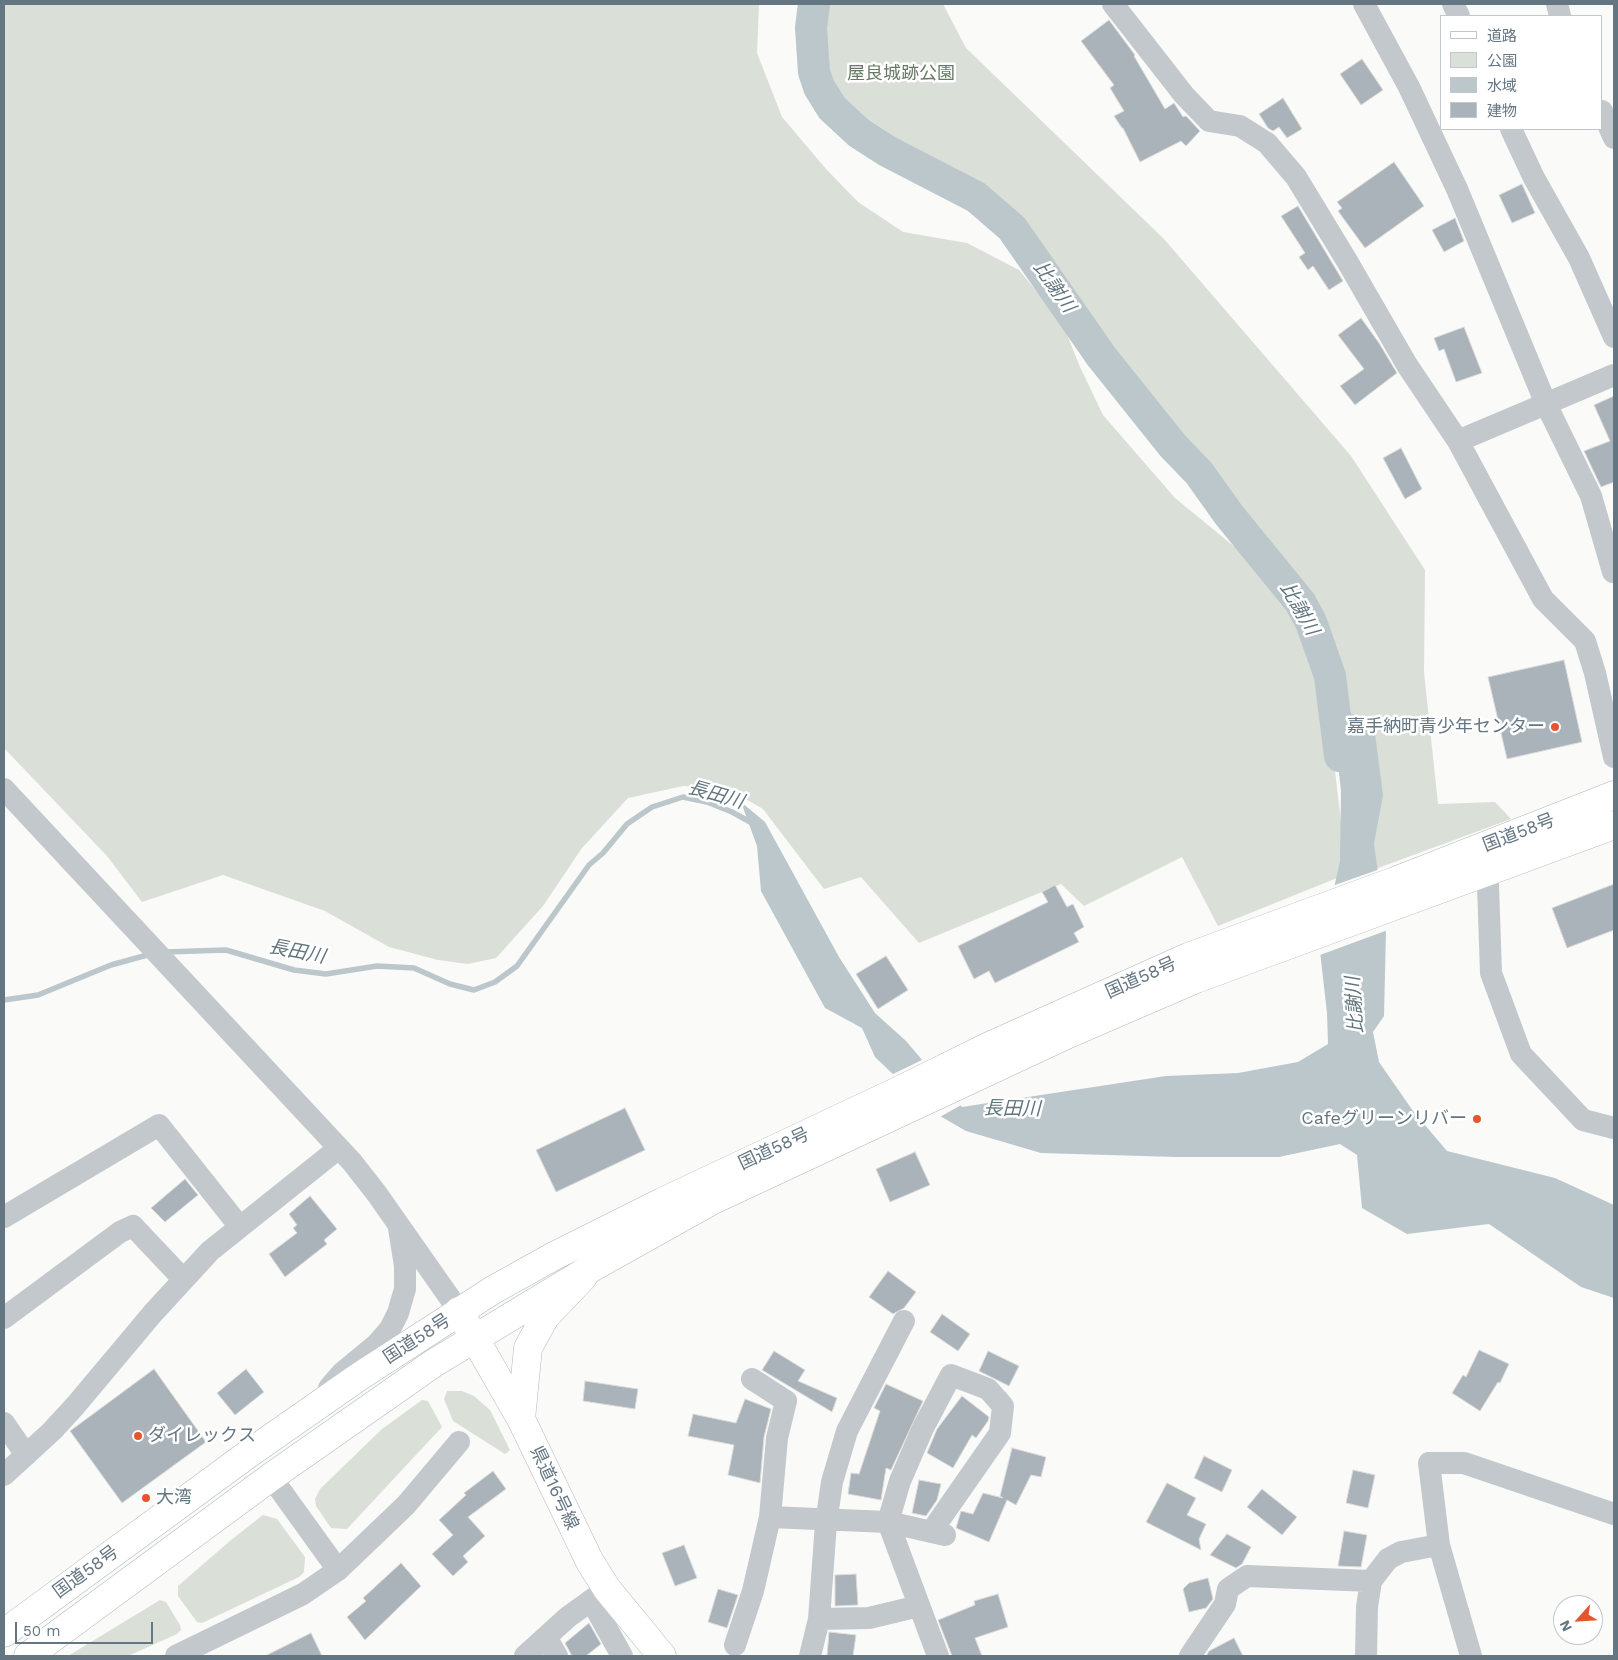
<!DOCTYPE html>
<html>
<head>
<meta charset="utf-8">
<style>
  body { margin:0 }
  #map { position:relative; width:1618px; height:1660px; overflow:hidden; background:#fafaf8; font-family:"Work Sans","Noto Sans JP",sans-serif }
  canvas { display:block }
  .frame { position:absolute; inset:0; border:5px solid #657683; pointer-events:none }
  .legend { position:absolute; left:1440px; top:15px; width:162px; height:115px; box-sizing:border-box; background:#fff; border:1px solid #c1c8cd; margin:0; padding:6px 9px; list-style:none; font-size:15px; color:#657683 }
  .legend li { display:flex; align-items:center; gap:10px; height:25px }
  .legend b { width:25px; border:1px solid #c1c8cd }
  .north { position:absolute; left:1553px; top:1595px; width:50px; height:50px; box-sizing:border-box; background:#fff; border:1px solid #c1c8cd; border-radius:50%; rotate:244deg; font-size:14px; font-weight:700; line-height:20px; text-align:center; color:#657683 }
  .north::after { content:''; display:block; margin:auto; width:18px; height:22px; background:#e4572e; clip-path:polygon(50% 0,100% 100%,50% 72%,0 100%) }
  .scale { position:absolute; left:15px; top:1622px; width:138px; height:22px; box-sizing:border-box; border:2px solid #657683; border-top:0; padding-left:6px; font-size:15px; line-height:18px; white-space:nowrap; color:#657683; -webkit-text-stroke:4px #fff; paint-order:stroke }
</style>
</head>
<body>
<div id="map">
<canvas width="1618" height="1660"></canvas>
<div class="frame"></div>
<ul class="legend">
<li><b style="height:6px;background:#fff"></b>道路</li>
<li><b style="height:14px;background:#dadfd7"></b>公園</li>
<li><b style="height:14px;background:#bbc7cb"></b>水域</li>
<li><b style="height:14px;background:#aab3b9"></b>建物</li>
</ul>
<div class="north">N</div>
<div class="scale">50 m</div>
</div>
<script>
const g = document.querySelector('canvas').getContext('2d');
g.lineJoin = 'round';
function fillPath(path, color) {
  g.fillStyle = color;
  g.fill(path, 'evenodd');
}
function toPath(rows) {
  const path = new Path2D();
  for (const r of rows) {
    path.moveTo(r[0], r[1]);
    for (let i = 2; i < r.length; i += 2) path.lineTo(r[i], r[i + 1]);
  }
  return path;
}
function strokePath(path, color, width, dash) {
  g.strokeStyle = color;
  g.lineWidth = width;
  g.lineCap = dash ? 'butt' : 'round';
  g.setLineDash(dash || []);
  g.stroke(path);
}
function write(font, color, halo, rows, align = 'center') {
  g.font = font + ' "Work Sans","Noto Sans JP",sans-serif';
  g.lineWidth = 5;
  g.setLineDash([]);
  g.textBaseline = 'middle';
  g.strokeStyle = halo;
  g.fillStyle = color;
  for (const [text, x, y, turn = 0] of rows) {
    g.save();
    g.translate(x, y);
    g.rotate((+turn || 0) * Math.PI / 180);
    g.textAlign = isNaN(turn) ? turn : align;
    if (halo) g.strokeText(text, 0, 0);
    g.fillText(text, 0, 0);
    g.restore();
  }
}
const green = toPath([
  [4,4,759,4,757,53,782,117,826,169,858,202,903,232,967,243,1019,270,1062,322,1080,367,1103,415,1175,498,1241,552,1297,606,1326,693,1347,874,1218,926,1182,857,1084,906,1061,884,919,943,861,877,824,889,763,809,728,789,683,786,628,798,582,848,543,906,496,958,468,964,438,960,389,947,325,911,223,875,142,902,107,856,4,748],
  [817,4,943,4,966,48,1164,239,1351,456,1425,570,1424,672,1438,804,1495,802,1511,819,1351,878,1332,687,1300,602,1173,446,1084,331,1022,239,976,197,859,133,819,87,812,48],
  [447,1391,462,1391,474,1396,490,1410,510,1450,505,1454,453,1421,444,1399],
  [422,1400,428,1401,442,1427,347,1529,331,1528,316,1506,315,1499,320,1489,382,1429],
  [263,1515,277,1519,305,1557,304,1572,299,1577,202,1623,197,1622,178,1596,178,1586,231,1540],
  [160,1600,166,1602,180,1625,181,1630,177,1634,128,1656,68,1656]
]);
const water = toPath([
  [1332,710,1373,718,1383,795,1374,844,1386,930,1384,1016,1373,1032,1379,1062,1413,1111,1447,1151,1555,1178,1614,1205,1614,1298,1581,1287,1489,1224,1407,1234,1362,1208,1357,1155,1340,1144,1279,1157,1176,1157,1041,1153,966,1131,933,1112,875,1057,862,1028,825,1008,761,891,757,846,741,802,765,822,839,957,875,1013,906,1041,962,1107,1166,1076,1238,1073,1298,1062,1328,1044,1327,1013,1320,951,1340,861,1341,791]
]);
const pier = toPath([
  [1380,869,1388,930,1320,955,1318,950,1332,886],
  [924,1059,963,1104,938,1118,891,1075]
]);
const stream = toPath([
  [165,952,226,950,294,970,326,974,377,966,414,968,450,984,474,990,495,982,517,966,589,865,603,853,627,824,652,807,683,797,707,802,732,812,752,823],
  [4,1000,38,995,111,965,151,954]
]);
const river = toPath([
  [814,4,811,28,814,72,819,87,832,108,859,133,887,151,976,197,1012,228,1101,356,1173,446,1199,473,1229,515,1300,602,1311,622,1330,676,1340,756]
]);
const building = toPath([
  [1109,20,1135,55,1134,56,1165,109,1174,103,1183,117,1186,116,1200,131,1186,146,1181,141,1140,162,1123,128,1122,128,1114,116,1124,111,1110,88,1114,85,1081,41,1109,20],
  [1362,59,1383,90,1361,105,1340,74,1362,59],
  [1283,98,1302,129,1287,138,1279,127,1273,131,1268,128,1259,114,1283,98],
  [1394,162,1424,206,1365,248,1338,211,1342,208,1337,202,1394,162],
  [1522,184,1535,213,1512,223,1499,195,1522,184],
  [1298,206,1343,281,1329,290,1313,266,1308,270,1299,257,1305,253,1281,216,1298,206],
  [1455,218,1464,241,1444,252,1432,230,1455,218],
  [1361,318,1379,343,1397,373,1355,405,1340,386,1364,369,1338,335,1361,318],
  [1464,327,1482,373,1456,382,1444,349,1439,351,1434,338,1464,327],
  [1614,396,1614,482,1601,487,1584,451,1610,441,1594,405,1614,396],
  [1401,448,1422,489,1405,499,1383,458,1401,448],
  [1564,660,1582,742,1507,759,1488,677,1564,660],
  [1614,884,1614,930,1567,948,1552,908,1614,884],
  [1055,885,1067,907,1073,904,1084,927,1074,933,1079,942,995,983,989,971,974,979,958,946,1048,902,1042,892,1055,885],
  [886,956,908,990,878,1009,856,974,886,956],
  [625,1108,645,1150,556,1192,536,1150,625,1108],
  [915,1152,930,1185,890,1202,876,1169,915,1152],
  [185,1179,198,1195,165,1222,151,1208,185,1179],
  [310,1196,337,1229,324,1240,327,1244,285,1277,269,1254,297,1233,293,1228,297,1225,289,1214,310,1196],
  [888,1271,916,1292,904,1308,893,1314,869,1297,888,1271],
  [942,1314,970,1334,958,1351,930,1332,942,1314],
  [1479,1350,1509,1364,1500,1383,1498,1382,1480,1411,1452,1393,1463,1375,1466,1377,1479,1350],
  [774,1351,805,1370,798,1381,837,1398,832,1412,762,1370,774,1351],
  [988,1351,1019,1366,1009,1386,979,1371,988,1351],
  [154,1369,206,1442,122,1503,70,1431,154,1369],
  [246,1369,264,1392,235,1415,217,1393,246,1369],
  [585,1381,638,1389,635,1409,583,1401,585,1381],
  [886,1384,923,1401,891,1470,886,1468,881,1500,848,1494,851,1473,859,1474,880,1411,874,1408,886,1384],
  [962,1396,989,1417,988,1421,976,1438,972,1435,953,1468,927,1453,937,1429,962,1396],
  [745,1399,771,1409,764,1437,760,1483,728,1475,734,1445,688,1436,693,1414,736,1423,745,1399],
  [1012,1448,1046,1457,1041,1477,1031,1475,1016,1505,1007,1500,989,1542,956,1528,961,1511,973,1514,983,1493,1003,1498,1000,1496,1012,1448],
  [1204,1456,1232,1470,1222,1492,1194,1478,1204,1456],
  [1353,1470,1375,1475,1368,1508,1346,1503,1353,1470],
  [493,1471,506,1489,468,1517,485,1536,463,1556,468,1562,453,1576,432,1554,453,1535,439,1520,466,1495,464,1493,493,1471],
  [919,1480,941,1484,937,1500,926,1516,912,1513,919,1480],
  [1167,1483,1196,1498,1187,1515,1206,1524,1199,1539,1201,1550,1146,1522,1167,1483],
  [1262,1489,1297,1517,1282,1535,1247,1507,1262,1489],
  [1344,1531,1367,1535,1361,1567,1338,1566,1344,1531],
  [1227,1534,1251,1547,1242,1564,1236,1568,1210,1555,1227,1534],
  [684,1545,697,1578,675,1586,662,1553,684,1545],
  [401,1563,421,1586,365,1640,347,1617,366,1601,363,1598,401,1563],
  [856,1574,858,1605,835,1606,835,1575,856,1574],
  [1208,1578,1213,1599,1206,1608,1189,1612,1183,1589,1189,1583,1208,1578],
  [718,1589,738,1595,727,1628,708,1622,718,1589],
  [998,1594,1008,1627,975,1638,982,1656,952,1656,938,1620,975,1605,974,1601,998,1594],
  [589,1623,601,1644,586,1656,572,1656,565,1643,589,1623],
  [829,1632,856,1635,853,1656,827,1656,829,1632],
  [311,1633,322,1656,265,1656,311,1633],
  [1234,1638,1243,1656,1206,1656,1209,1651,1234,1638]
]);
const minor = toPath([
  [1113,4,1184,95,1209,121,1240,126,1267,143,1296,177,1347,261,1407,365,1458,441,1543,599,1585,641,1595,673,1614,757],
  [1364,4,1409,87,1457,189,1546,404,1591,496,1613,572],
  [1453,4,1459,16],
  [1557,4,1560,16],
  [1602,111,1614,138],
  [1511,129,1534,178,1579,258,1614,337],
  [1458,441,1614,375],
  [4,789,352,1162,377,1194,459,1311],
  [1487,856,1491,973,1521,1054,1583,1120,1614,1128],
  [4,1217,159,1125,240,1227],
  [4,1318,120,1232,133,1226,183,1279],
  [752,1379,786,1401,777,1438,770,1517],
  [329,1388,342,1373,377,1344,390,1329,398,1313,405,1289,405,1266,399,1228],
  [4,1423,26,1455],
  [4,1475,52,1431,75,1406,153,1313,210,1251,339,1148],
  [271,1477,338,1570],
  [931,1532,1000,1433,1003,1406,988,1389,951,1375,923,1428,900,1481,888,1522,938,1656],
  [591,1600,622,1656],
  [819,1619,869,1618,919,1606],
  [546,1637,557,1656],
  [735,1645,753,1591,770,1517,888,1522,945,1535],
  [176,1656,303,1594,338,1570,406,1505,459,1442],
  [525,1656,568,1617,607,1589],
  [810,1656,819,1619,826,1523,832,1482,847,1431,904,1321],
  [1190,1656,1225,1604,1228,1589,1247,1576,1371,1581,1388,1559,1401,1552,1439,1545],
  [1366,1656,1367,1607,1371,1581],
  [1471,1656,1439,1545,1429,1463,1464,1463,1614,1514]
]);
const major = toPath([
  [459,1311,521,1419,590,1562,607,1589,662,1656],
  [521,1419,528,1348,545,1317,583,1277]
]);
const highway = toPath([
  [4,1633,251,1452,360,1376,493,1290,554,1256,662,1202,900,1090,987,1047,1188,957,1395,881,1614,795],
  [28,1656,271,1477,434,1363,593,1267,713,1200,1064,1036,1196,979,1614,825]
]);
const markers = [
  [1555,727,5,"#e4572e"],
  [1477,1119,5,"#e4572e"],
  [138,1436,5,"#e4572e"],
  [146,1498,5,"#e4572e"]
];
const parkNames = [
  ["屋良城跡公園",901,74]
];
const poiNames = [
  ["嘉手納町青少年センター",1545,727],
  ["Cafeグリーンリバー",1467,1119],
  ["ダイレックス",148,1436,"left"],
  ["大湾",156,1498,"left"]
];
const streetNames = [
  ["国道58号",1519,833,-21],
  ["国道58号",1141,978,-24],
  ["国道58号",774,1149,-25],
  ["国道58号",417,1339,-33],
  ["県道16号線",554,1488,65],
  ["国道58号",86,1572,-36]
];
const waterNames = [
  ["比謝川",1054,287,55],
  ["比謝川",1299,609,60],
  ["長田川",716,795,16],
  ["長田川",297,952,11],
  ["比謝川",1355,1005,-94],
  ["長田川",1012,1109,1]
];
fillPath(green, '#dadfd7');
fillPath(water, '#bbc7cb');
fillPath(pier, '#fafaf8');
strokePath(stream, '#bbc7cb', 5.5);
strokePath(river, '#bbc7cb', 32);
fillPath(building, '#aab3b9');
strokePath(building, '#dcdcda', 1);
strokePath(major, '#b5babe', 29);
strokePath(highway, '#b4b9bd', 29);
strokePath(minor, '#c3c8cc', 22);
strokePath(major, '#fff', 28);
strokePath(highway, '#fff', 28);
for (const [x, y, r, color] of markers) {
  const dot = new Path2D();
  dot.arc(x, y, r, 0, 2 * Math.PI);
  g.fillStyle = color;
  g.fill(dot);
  strokePath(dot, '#fff', 2);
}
write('18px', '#687a64', '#fff', parkNames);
write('18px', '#657683', '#fff', poiNames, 'right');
write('18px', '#657683', '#fff', streetNames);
write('italic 19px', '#60757c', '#fff', waterNames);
</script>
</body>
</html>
